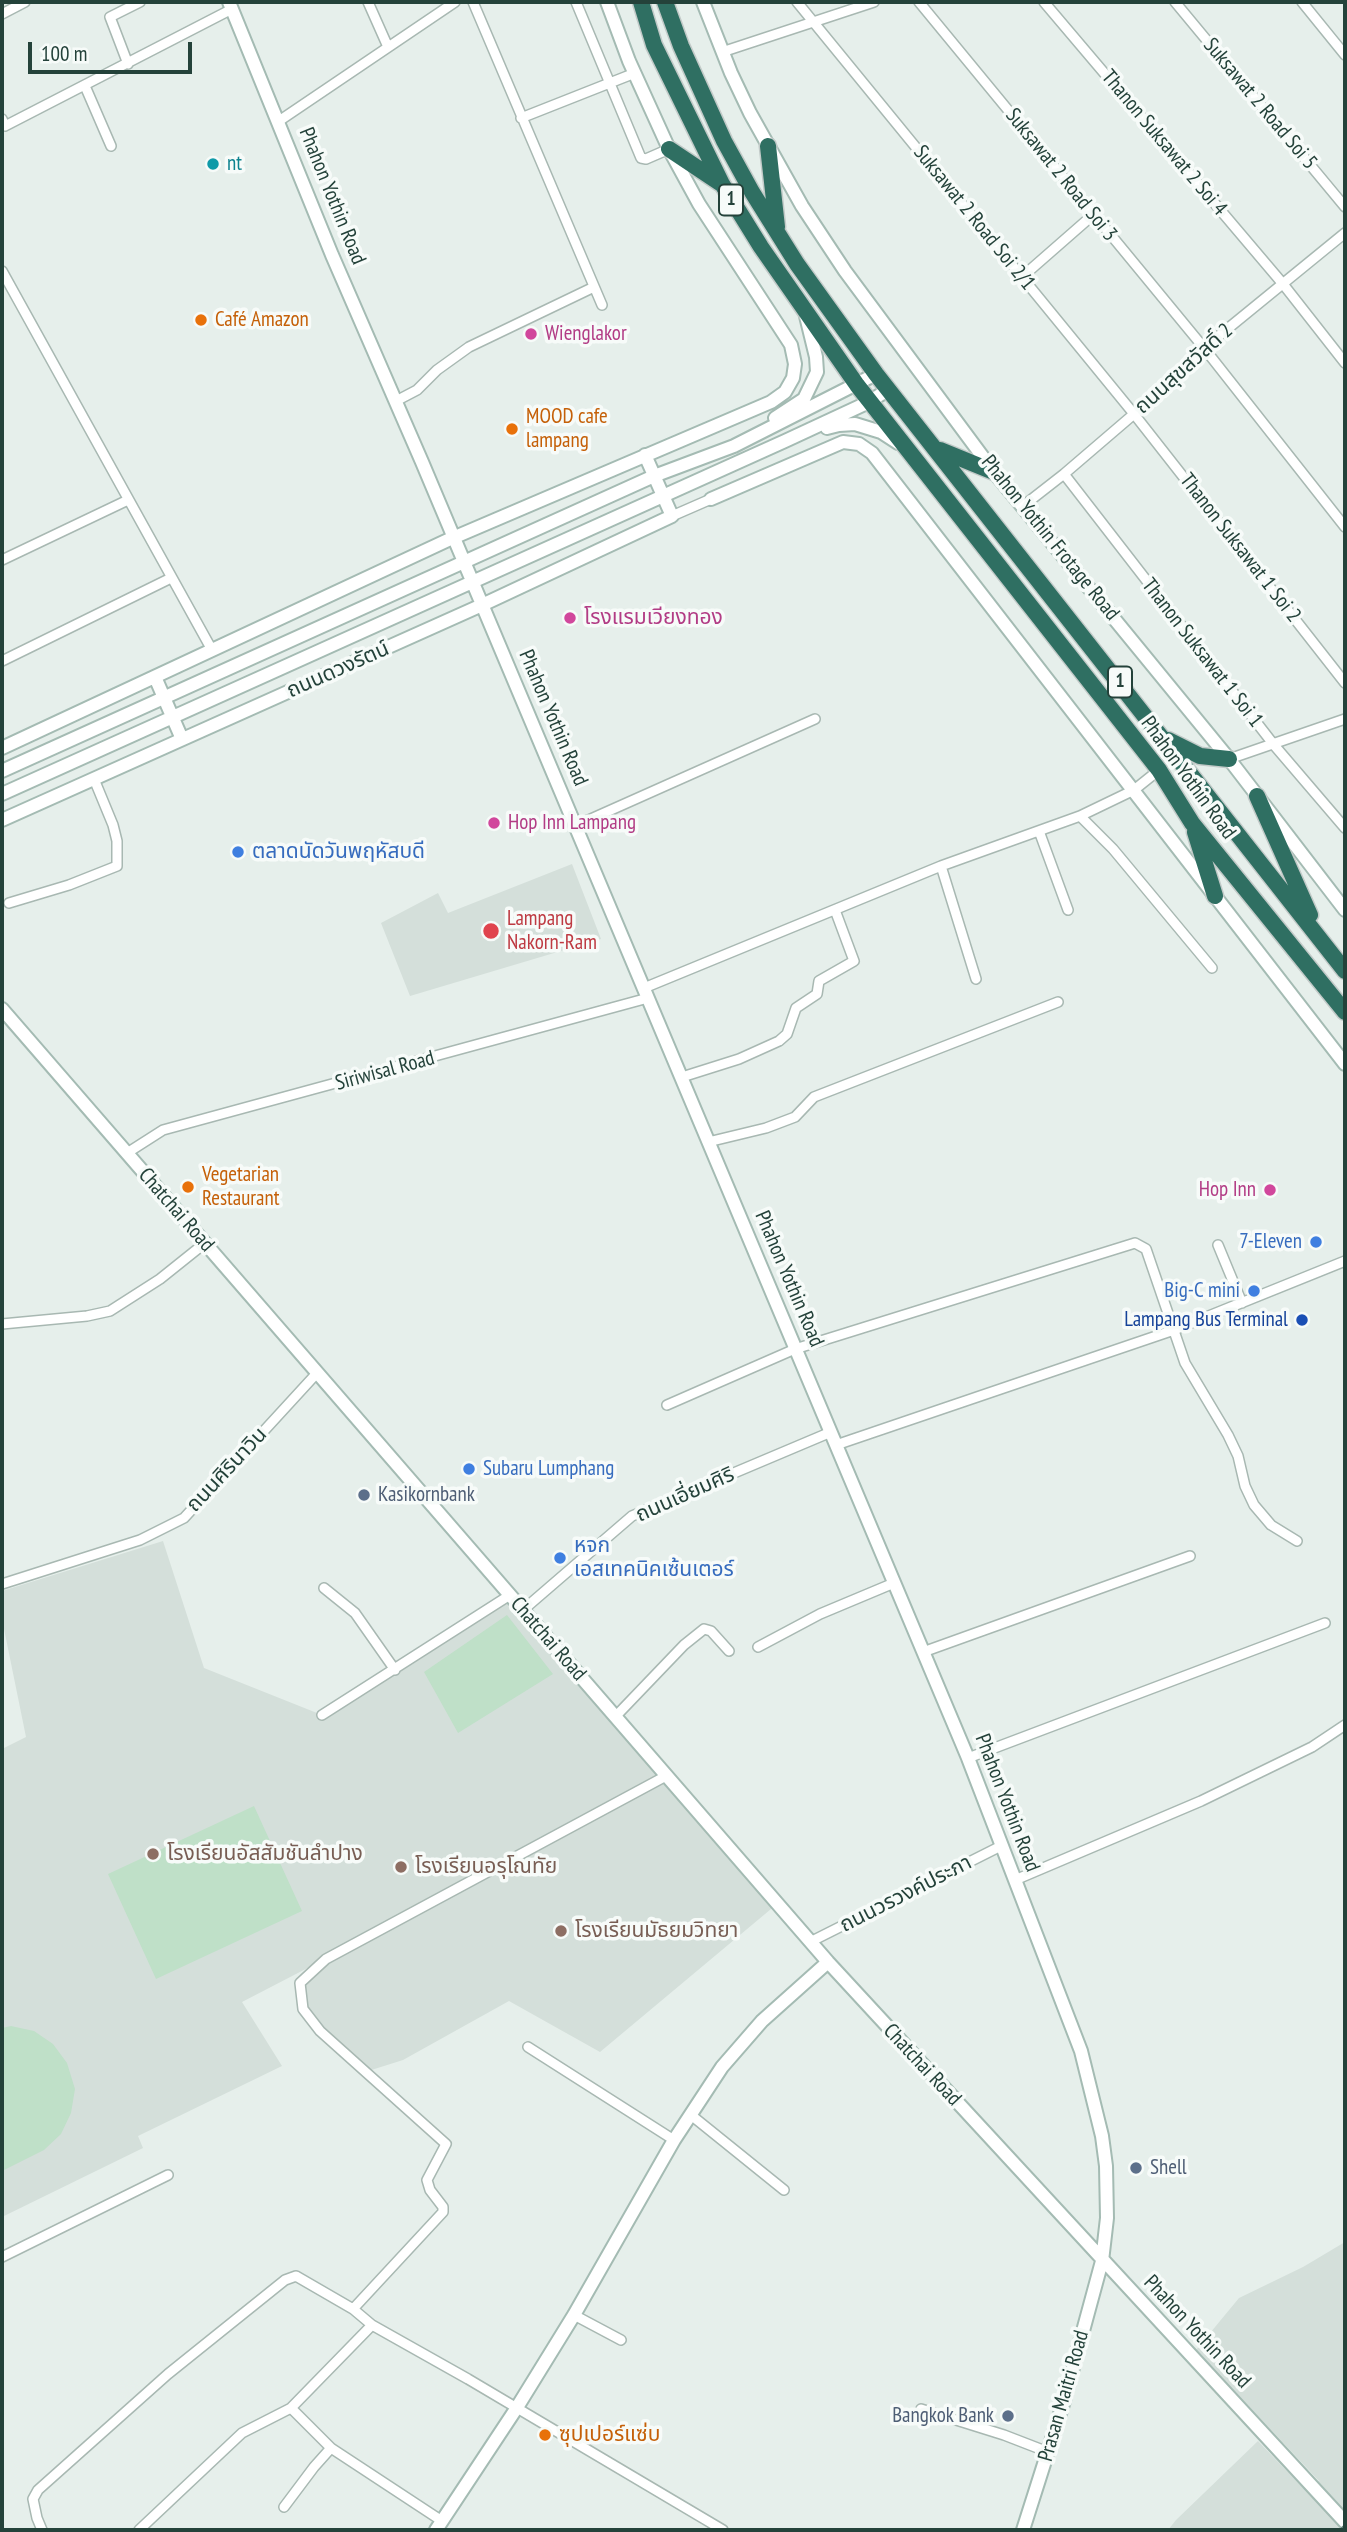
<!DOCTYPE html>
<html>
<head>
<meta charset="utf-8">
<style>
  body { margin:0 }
  #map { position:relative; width:1347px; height:2532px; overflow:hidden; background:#e6efeb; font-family:"PT Sans Narrow",sans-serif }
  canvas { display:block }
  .frame { position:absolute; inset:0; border:4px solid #24423a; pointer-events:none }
  .scale { position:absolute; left:28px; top:42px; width:164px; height:32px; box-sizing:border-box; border:4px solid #24423a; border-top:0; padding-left:9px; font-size:21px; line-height:24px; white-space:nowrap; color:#24423a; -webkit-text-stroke:5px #f7fbf9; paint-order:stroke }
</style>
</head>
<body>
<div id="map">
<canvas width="1347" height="2532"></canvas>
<div class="frame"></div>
<div class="scale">100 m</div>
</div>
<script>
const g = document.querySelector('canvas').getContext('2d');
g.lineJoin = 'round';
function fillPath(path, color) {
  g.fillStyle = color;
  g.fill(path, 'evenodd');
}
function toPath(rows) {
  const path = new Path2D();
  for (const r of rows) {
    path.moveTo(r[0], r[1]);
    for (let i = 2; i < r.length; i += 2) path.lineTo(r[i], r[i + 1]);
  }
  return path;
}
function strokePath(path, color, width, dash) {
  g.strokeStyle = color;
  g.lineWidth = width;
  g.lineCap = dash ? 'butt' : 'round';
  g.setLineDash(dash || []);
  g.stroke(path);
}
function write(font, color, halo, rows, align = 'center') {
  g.font = font + ' "PT Sans Narrow","Noto Sans Thai",sans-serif';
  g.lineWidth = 7;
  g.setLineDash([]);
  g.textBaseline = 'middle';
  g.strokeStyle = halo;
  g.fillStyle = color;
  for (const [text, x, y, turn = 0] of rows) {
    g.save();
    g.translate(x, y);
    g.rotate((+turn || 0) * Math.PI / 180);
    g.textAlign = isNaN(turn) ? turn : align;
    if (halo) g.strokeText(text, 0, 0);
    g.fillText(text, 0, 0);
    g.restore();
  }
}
const built = toPath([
  [572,864,601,939,410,996,381,923,438,893,448,913],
  [163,1541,204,1668,322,1715,510,1595,777,1904,600,2052,509,2001,403,2060,365,2072,303,2009,300,1983,323,1960,242,2002,282,2066,138,2136,143,2148,2,2217,2,1749,26,1737,2,1619,2,1591],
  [1345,2242,1345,2530,1168,2530,1176,2520,1258,2441,1303,2488,1319,2481,1196,2350,1239,2298,1303,2267]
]);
const green = toPath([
  [507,1615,553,1674,458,1733,424,1672],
  [254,1806,302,1911,156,1979,108,1874],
  [11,2026,34,2031,53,2044,67,2063,75,2089,71,2113,61,2134,44,2150,2,2171,2,2028]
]);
const street = toPath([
  [368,2,388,47],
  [473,2,602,305],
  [576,2,641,158,646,159,669,149],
  [797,2,1134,414,1345,683],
  [919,2,1204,348,1345,527],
  [1044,2,1283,284,1345,363],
  [1175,2,1345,207],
  [1302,2,1345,55],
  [2,14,25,2],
  [722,52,874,2],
  [128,64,110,17,140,2],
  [85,86,111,146],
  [521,118,635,73],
  [2,119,5,126,232,9],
  [279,121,455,2],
  [2,271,212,650],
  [1022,277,1094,214],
  [396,401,417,390,437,370,469,347,594,287],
  [1064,474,1274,745,1345,828],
  [1023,506,1064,474,1134,414,1204,348,1345,233],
  [672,516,711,499],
  [2,560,128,500],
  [2,661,171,578],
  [1229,759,1345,719],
  [1080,816,1113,849,1212,968],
  [575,826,815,719],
  [1039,831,1068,910],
  [941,866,976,979],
  [9,903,69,885,117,866,117,841,113,825,94,779],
  [644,988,941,866,1080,816,1134,790,1159,770],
  [682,1077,739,1059,779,1041,787,1034,796,1008,817,994,819,981,854,961,835,910],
  [708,1142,766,1128,795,1117,814,1097,1058,1002],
  [127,1153,163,1130,648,998],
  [1218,1245,1242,1303],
  [2,1324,87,1316,110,1311,160,1279,205,1243],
  [667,1405,795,1349,1135,1243,1146,1249,1185,1363,1228,1435,1238,1456,1245,1486,1254,1505,1271,1525,1297,1541],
  [836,1445,1174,1330,1345,1261],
  [2,1584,140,1540,184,1518,317,1373],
  [324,1588,355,1613,395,1670],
  [523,1610,632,1516,831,1432],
  [758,1647,820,1614,894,1583],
  [923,1652,1190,1556],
  [322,1715,510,1595],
  [615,1717,684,1645,704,1629,711,1631,729,1651],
  [968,1758,1325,1623],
  [1015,1880,1201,1801,1312,1747,1345,1725],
  [810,1942,1001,1846],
  [528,2047,674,2140],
  [691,2115,784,2190],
  [2,2257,168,2175],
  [353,2309,443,2212,443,2207,430,2190,427,2180,446,2144,320,2031,303,2009,300,1983,326,1959,666,1776],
  [574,2315,621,2340],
  [291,2408,331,2448,442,2521],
  [921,2409,1004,2435,1048,2452],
  [284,2507,314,2467,331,2448],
  [42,2530,37,2518,33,2499,38,2490,168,2374,285,2280,296,2276,353,2309,372,2325,468,2379,723,2530],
  [139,2530,242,2433,291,2408,372,2325]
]);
const secondary = toPath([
  [229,2,332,255,422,462,968,1758,1081,2051,1102,2136,1106,2166,1107,2218,1102,2261,1064,2401,1023,2530],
  [703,2,731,73,750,113,802,206,845,271,994,472,1229,759,1345,910],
  [775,418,804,399,817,372,816,357,806,316],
  [827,428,839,425,855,424,881,432,898,443],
  [711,499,843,442,859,444,872,453,1345,1064],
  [155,677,182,739],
  [2,748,448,540,771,402,785,392,793,378,795,364,791,345,699,204,669,149,629,61,607,2],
  [2,771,654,476,734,446,876,374],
  [2,794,785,441,869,402,889,389],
  [2,820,482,605,672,516,645,455],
  [2,1009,828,1962,1345,2522],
  [436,2530,516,2409,574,2315,674,2140,722,2067,762,2021,828,1962]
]);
const highway = toPath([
  [641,2,654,45,722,184,761,247,857,385,1159,770,1192,823,1345,1012],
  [665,2,681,46,724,141,752,192,797,264,876,374,1345,971],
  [768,146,777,227],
  [669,149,720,183],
  [940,450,994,472],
  [1168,740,1200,756,1229,759],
  [1257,796,1310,915],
  [1195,832,1215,896]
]);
const rail = toPath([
  [1341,2530,1345,2526]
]);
const markers = [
  [213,164,7,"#0f9aa8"],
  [201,320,7,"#e8710a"],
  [531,334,7,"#d1479c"],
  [512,429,7,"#e8710a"],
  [570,618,7,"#d1479c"],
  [494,823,7,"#d1479c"],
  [238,852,7,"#3f7fe0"],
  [491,931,9,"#e0444e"],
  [188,1187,7,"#e8710a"],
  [1270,1190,7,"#d1479c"],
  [1316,1242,7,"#3f7fe0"],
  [1254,1291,7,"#3f7fe0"],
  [1302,1320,7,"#1a4fb4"],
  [469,1469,7,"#3f7fe0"],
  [364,1495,7,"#5c6f8a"],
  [560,1558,7,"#3f7fe0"],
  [153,1854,7,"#8d6e63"],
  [401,1867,7,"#8d6e63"],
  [561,1931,7,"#8d6e63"],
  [1136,2168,7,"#5c6f8a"],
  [1008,2416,7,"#5c6f8a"],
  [545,2435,7,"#e8710a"]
];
const shields = [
  [731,200,24],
  [1120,682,24]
];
const shieldNames = [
  ["1",731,200],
  ["1",1120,682]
];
const streetNames = [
  ["Suksawat 2 Road Soi 5",1260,104,50],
  ["Thanon Suksawat 2 Soi 4",1164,143,50],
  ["Suksawat 2 Road Soi 3",1061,175,51],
  ["Phahon Yothin Road",332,196,68],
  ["Suksawat 2 Road Soi 2/1",974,218,51],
  ["ถนนสุขสวัสดิ์ 2",1184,369,-42],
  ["Phahon Yothin Frotage Road",1050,538,51],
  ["Thanon Suksawat 1 Soi 2",1240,548,52],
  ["Thanon Suksawat 1 Soi 1",1202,653,52],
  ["ถนนดวงรัตน์",338,670,-24],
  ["Phahon Yothin Road",553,718,67],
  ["Phahon Yothin Road",1188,778,54],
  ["Siriwisal Road",385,1071,-15],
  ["Chatchai Road",176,1210,49],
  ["Phahon Yothin Road",789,1279,67],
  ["ถนนศิรินาวิน",227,1470,-47],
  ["ถนนเอี่ยมศิริ",685,1495,-24],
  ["Chatchai Road",548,1639,49],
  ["Phahon Yothin Road",1007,1803,69],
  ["ถนนวรวงค์ประภา",906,1894,-27],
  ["Chatchai Road",922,2065,47],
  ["Phahon Yothin Road",1197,2332,47],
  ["Prasan Maitri Road",1064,2396,-74]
];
const cultureNames = [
  ["nt",227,164]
];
const foodNames = [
  ["Café Amazon",215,320],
  ["MOOD cafe",526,417],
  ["lampang",526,441],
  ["Vegetarian",202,1175],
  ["Restaurant",202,1199],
  ["ซุปเปอร์แซ่บ",559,2435]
];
const hotelNames = [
  ["Wienglakor",545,334],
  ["โรงแรมเวียงทอง",584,618],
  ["Hop Inn Lampang",508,823],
  ["Hop Inn",1256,1190,"right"]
];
const shopNames = [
  ["ตลาดนัดวันพฤหัสบดี",252,852],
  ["7-Eleven",1302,1242,"right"],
  ["Big-C mini",1240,1291,"right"],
  ["Subaru Lumphang",483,1469],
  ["หจก",574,1546],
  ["เอสเทคนิคเซ้นเตอร์",574,1570]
];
const healthNames = [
  ["Lampang",507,919],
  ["Nakorn-Ram",507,943]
];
const transitNames = [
  ["Lampang Bus Terminal",1288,1320]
];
const serviceNames = [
  ["Kasikornbank",378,1495],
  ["Shell",1150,2168],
  ["Bangkok Bank",994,2416,"right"]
];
const educationNames = [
  ["โรงเรียนอัสสัมชันลำปาง",167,1854],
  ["โรงเรียนอรุโณทัย",415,1867],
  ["โรงเรียนมัธยมวิทยา",575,1931]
];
fillPath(built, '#d4dfda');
fillPath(green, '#bfe0c8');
strokePath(street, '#a8b8b2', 12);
strokePath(secondary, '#a4bbb3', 16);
strokePath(highway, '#c2cac8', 19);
strokePath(street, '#fff', 9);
strokePath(secondary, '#fff', 12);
strokePath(highway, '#2f6f62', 16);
strokePath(rail, '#5f7d75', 3.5, [14, 7]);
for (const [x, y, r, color] of markers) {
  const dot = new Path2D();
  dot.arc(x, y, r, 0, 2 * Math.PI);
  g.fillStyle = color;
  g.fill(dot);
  strokePath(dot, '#f7fbf9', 2.5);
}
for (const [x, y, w] of shields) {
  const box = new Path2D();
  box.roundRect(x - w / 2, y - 15.5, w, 31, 5);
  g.fillStyle = '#f7fbf9';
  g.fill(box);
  strokePath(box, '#24423a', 2);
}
write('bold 19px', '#24423a', null, shieldNames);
write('21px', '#24423a', '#f7fbf9', streetNames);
write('21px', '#0d838f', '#f7fbf9', cultureNames, 'left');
write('21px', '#c56008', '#f7fbf9', foodNames, 'left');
write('21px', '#b23c85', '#f7fbf9', hotelNames, 'left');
write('21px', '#366cbe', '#f7fbf9', shopNames, 'left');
write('21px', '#be3a42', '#f7fbf9', healthNames, 'left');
write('21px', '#164399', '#f7fbf9', transitNames, 'right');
write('21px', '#4e5e75', '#f7fbf9', serviceNames, 'left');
write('21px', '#785e54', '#f7fbf9', educationNames, 'left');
</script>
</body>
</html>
